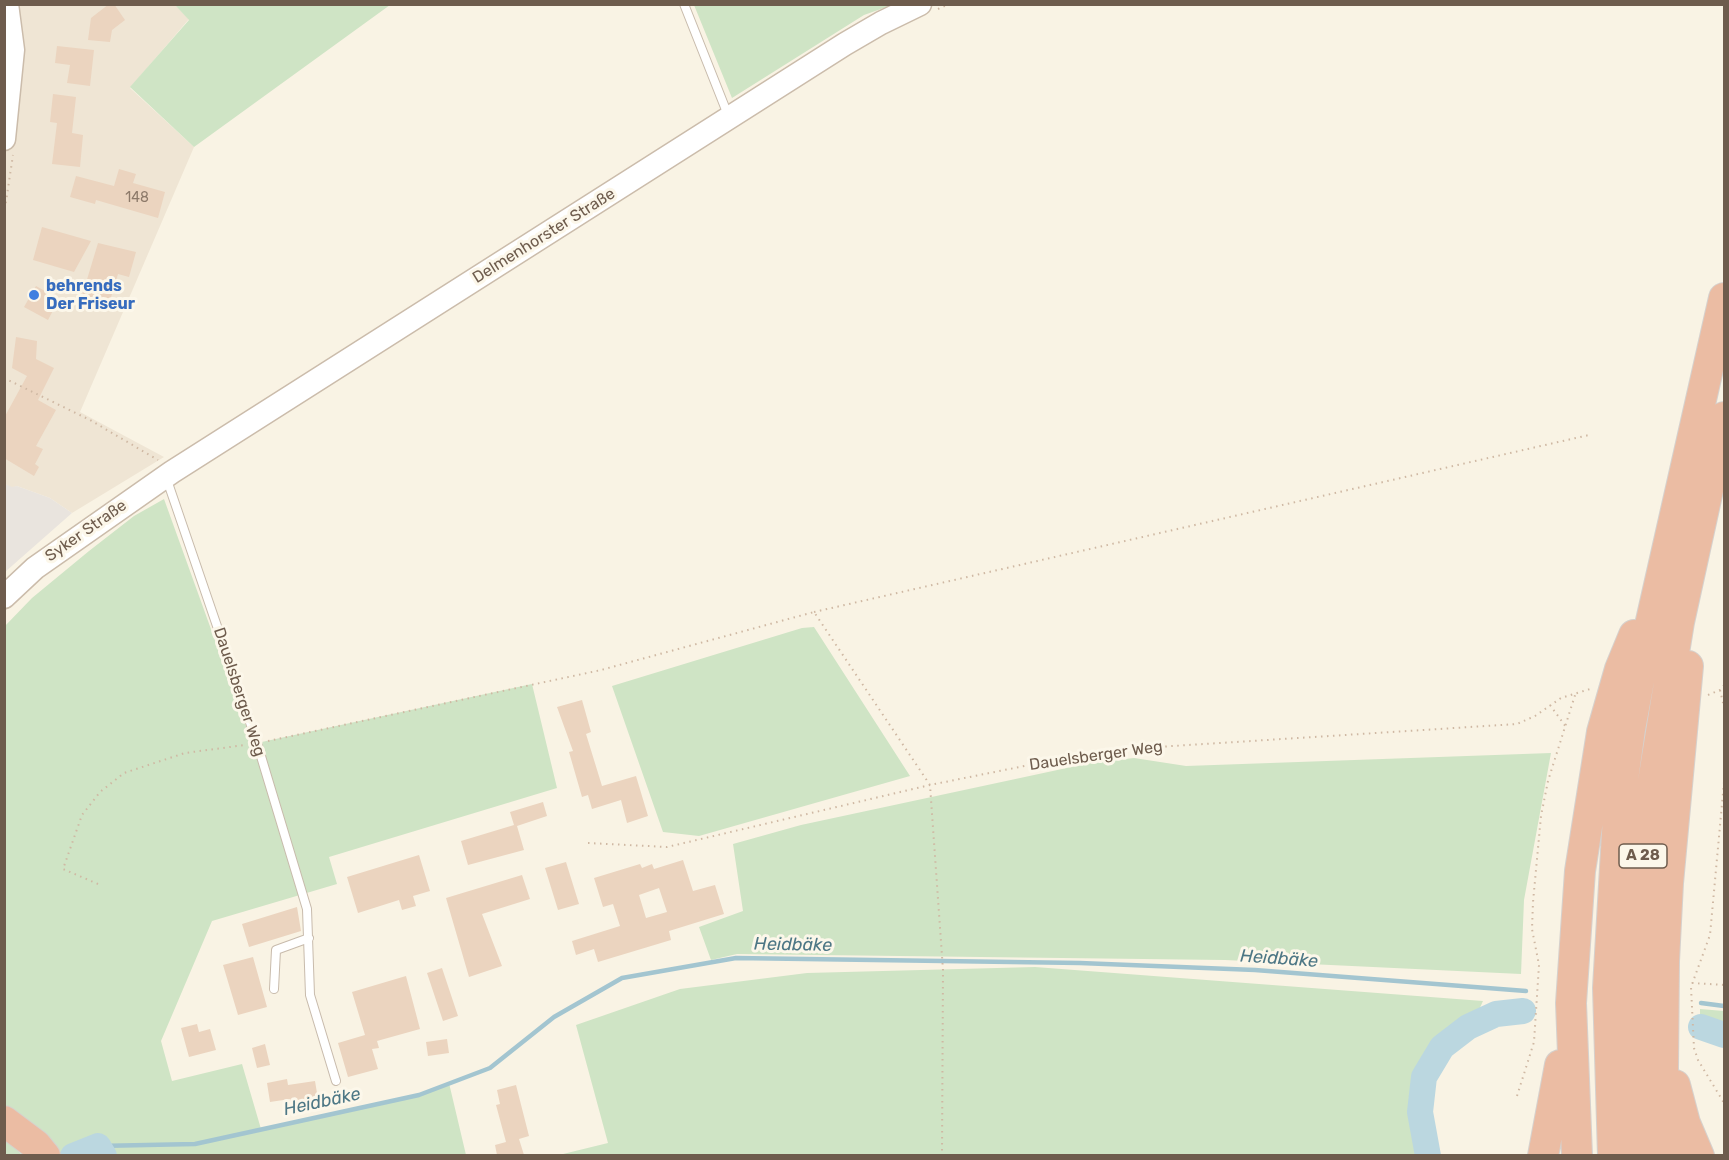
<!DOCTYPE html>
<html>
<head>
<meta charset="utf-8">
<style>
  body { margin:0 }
  #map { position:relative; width:1729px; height:1160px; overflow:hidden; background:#f9f3e4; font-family:Rubik,sans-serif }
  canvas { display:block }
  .frame { position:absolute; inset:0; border:6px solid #6e5c4d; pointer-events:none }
</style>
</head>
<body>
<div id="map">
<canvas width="1729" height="1160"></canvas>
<div class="frame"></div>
</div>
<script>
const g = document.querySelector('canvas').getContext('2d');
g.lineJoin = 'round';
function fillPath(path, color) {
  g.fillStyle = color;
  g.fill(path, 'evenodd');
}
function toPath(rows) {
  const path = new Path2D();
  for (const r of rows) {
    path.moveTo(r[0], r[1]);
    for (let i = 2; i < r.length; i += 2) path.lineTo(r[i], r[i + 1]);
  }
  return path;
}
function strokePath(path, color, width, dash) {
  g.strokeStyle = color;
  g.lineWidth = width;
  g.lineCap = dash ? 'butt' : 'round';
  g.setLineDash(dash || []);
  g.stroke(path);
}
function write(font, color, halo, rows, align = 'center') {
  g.font = font + ' Rubik,sans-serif';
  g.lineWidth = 6;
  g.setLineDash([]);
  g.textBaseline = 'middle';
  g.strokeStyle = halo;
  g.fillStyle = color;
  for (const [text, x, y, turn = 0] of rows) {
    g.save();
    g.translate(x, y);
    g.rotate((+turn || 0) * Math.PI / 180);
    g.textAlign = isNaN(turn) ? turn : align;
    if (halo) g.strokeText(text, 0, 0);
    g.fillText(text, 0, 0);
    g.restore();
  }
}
const residential = toPath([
  [5,5,175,5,189,19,130,88,194,147,80,412,164,457,72,513,50,498,17,486,12,488,5,484]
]);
const industrial = toPath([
  [5,484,12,487,17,486,50,498,72,513,5,572]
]);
const green = toPath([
  [175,5,390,5,194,147,130,87,189,20],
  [694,5,892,5,864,15,732,98],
  [164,499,251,740,257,743,532,684,557,788,329,857,337,884,212,921,161,1041,172,1081,242,1064,261,1129,419,1095,449,1083,466,1155,87,1155,95,1142,60,1153,5,1108,4,627,32,598,89,551,134,516],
  [814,627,910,776,699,836,663,832,612,686,802,628],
  [1551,753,1524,900,1521,974,1225,960,737,954,711,960,699,927,743,911,733,844,801,825,1090,763,1134,758,1186,766],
  [1035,967,1483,1001,1478,1012,1423,1057,1411,1089,1414,1118,1425,1155,559,1155,608,1143,576,1025,680,989,807,973],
  [1700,1009,1724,1011,1724,1029,1700,1021],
  [5,1140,14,1147,22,1155,5,1155]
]);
const water = toPath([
  [96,1141,87,1155,55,1156,71,1148,96,1141]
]);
const stream = toPath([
  [1701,1003,1724,1006],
  [98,1146,195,1144,419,1095,490,1068,554,1017,622,978,736,958,1080,963,1255,970,1526,991]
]);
const river = toPath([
  [1701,1027,1724,1035],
  [73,1156,98,1146,104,1156],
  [1428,1156,1420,1112,1424,1077,1442,1047,1468,1027,1496,1014,1523,1011]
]);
const building = toPath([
  [109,4,114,4,125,20,112,30,110,42,88,40,91,18],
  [57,46,94,50,90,86,67,83,70,65,55,63],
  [53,94,76,97,72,133,83,135,80,167,52,164,57,123,50,122],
  [119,169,136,174,133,183,165,192,158,218,96,200,95,204,70,197,76,176,114,186],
  [42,227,91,241,74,272,33,260],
  [98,243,136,252,129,277,118,274,109,304,82,296],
  [36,286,59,299,48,320,24,307],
  [16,337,37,341,36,359,54,368,38,400,56,410,36,446,43,449,35,464,39,467,34,476,4,458,4,418,27,376,12,368],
  [582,700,591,732,586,734,602,786,636,776,648,816,627,823,621,800,592,809,588,795,582,797,569,752,573,751,557,707],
  [543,802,547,816,517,826,524,850,468,865,461,841,514,825,510,812],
  [419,855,430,891,413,896,416,906,402,910,399,900,358,913,347,877],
  [683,860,693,891,715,885,724,914,669,931,671,940,598,962,594,949,576,955,572,941,620,926,613,904,603,907,594,878,640,864,642,868,652,864,654,869],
  [659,888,667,912,646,918,639,895],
  [566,862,579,904,558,910,545,868],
  [522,875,530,899,482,914,502,966,469,977,446,898],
  [297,907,301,931,249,947,242,924],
  [253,957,267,1007,238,1015,223,965],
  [442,968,458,1016,443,1021,427,973],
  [406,976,420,1029,377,1041,379,1048,372,1049,378,1069,348,1077,338,1043,365,1035,352,992],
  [197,1024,199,1032,210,1029,216,1050,189,1057,181,1028],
  [447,1039,449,1053,428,1056,426,1042],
  [265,1044,270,1065,257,1068,252,1048],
  [287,1079,288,1085,315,1081,318,1099,291,1103,290,1099,270,1102,267,1083],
  [516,1085,529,1136,519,1139,524,1155,497,1155,495,1145,506,1142,496,1105,500,1104,497,1090]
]);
const path = toPath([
  [938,9,949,4],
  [4,215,13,155],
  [4,378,90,420,158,460],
  [814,612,1589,435],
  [1720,690,1724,707],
  [1708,695,1720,690,1724,685],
  [1550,705,1566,727],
  [268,741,601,670,814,612,930,785,943,970,942,1156],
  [1724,782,1710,935,1691,987,1694,1048,1698,1060,1724,1103],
  [588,843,667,847,930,785,1049,761,1126,749,1517,724,1535,716,1561,698,1590,689],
  [98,884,63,869,82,815,100,792,124,773,185,753,245,745],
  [1692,983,1724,985],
  [1517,1096,1534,1042,1539,965,1532,929,1533,902,1541,816,1548,781,1576,692]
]);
const lane = toPath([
  [684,4,728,115],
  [166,477,257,743,307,909,310,995,336,1081],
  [274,989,276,950,309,938]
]);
const secondary = toPath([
  [4,139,13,50,7,4],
  [4,597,35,568,172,472,845,44,881,23,920,4]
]);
const highway = toPath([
  [1675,1085,1685,1123,1699,1156],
  [4,1121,36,1145,45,1156],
  [1543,1156,1560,1065],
  [1577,1156,1571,1003,1580,871,1602,732,1620,669,1634,635],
  [1613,1156,1608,988,1618,816,1630,729,1646,643,1724,298],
  [1640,1156,1636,990,1646,825,1679,622,1724,417],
  [1667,1156,1663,1070,1664,961,1668,883,1688,666]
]);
const markers = [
  [34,295,6,"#3f7fe0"]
];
const numberNames = [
  ["148",137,198]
];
const shields = [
  [1643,856,48]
];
const shieldNames = [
  ["A 28",1643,856]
];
const streetNames = [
  ["Delmenhorster Straße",544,236,-32],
  ["Syker Straße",86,531,-35],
  ["Dauelsberger Weg",239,692,72],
  ["Dauelsberger Weg",1096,756,-8]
];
const shopNames = [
  ["behrends",46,286],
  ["Der Friseur",46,304]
];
const waterNames = [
  ["Heidbäke",793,945,1],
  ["Heidbäke",1279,959,4],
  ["Heidbäke",322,1102,-12]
];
fillPath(residential, '#efe5d4');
fillPath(industrial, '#e9e4de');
fillPath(green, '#cfe4c5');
fillPath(water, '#bbd7e0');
strokePath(water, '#a3c5d0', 1.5);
strokePath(stream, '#a3c5d0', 4.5);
strokePath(river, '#bbd7e0', 26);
fillPath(building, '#ebd4bf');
strokePath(lane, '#c8bbac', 10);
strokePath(secondary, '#cbbcab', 25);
strokePath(highway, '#d6d1cd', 32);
strokePath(path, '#cfb8a3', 2, [1.5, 4.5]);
strokePath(lane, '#fff', 8);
strokePath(secondary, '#fff', 22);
strokePath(highway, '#ebbca3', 30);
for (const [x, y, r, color] of markers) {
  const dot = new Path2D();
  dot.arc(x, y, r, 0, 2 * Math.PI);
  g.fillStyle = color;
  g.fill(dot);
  strokePath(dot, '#fcf7ea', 2);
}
write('14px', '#8d7a6a', null, numberNames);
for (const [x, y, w] of shields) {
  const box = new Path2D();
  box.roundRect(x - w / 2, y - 12, w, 24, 4.5);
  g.fillStyle = '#fcf7ea';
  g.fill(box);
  strokePath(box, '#6e5c4d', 1.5);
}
write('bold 15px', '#6e5c4d', null, shieldNames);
write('16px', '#6e5c4d', '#fcf7ea', streetNames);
write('bold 16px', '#366cbe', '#fcf7ea', shopNames, 'left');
write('italic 18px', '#4d7785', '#fcf7ea', waterNames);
</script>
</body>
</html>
